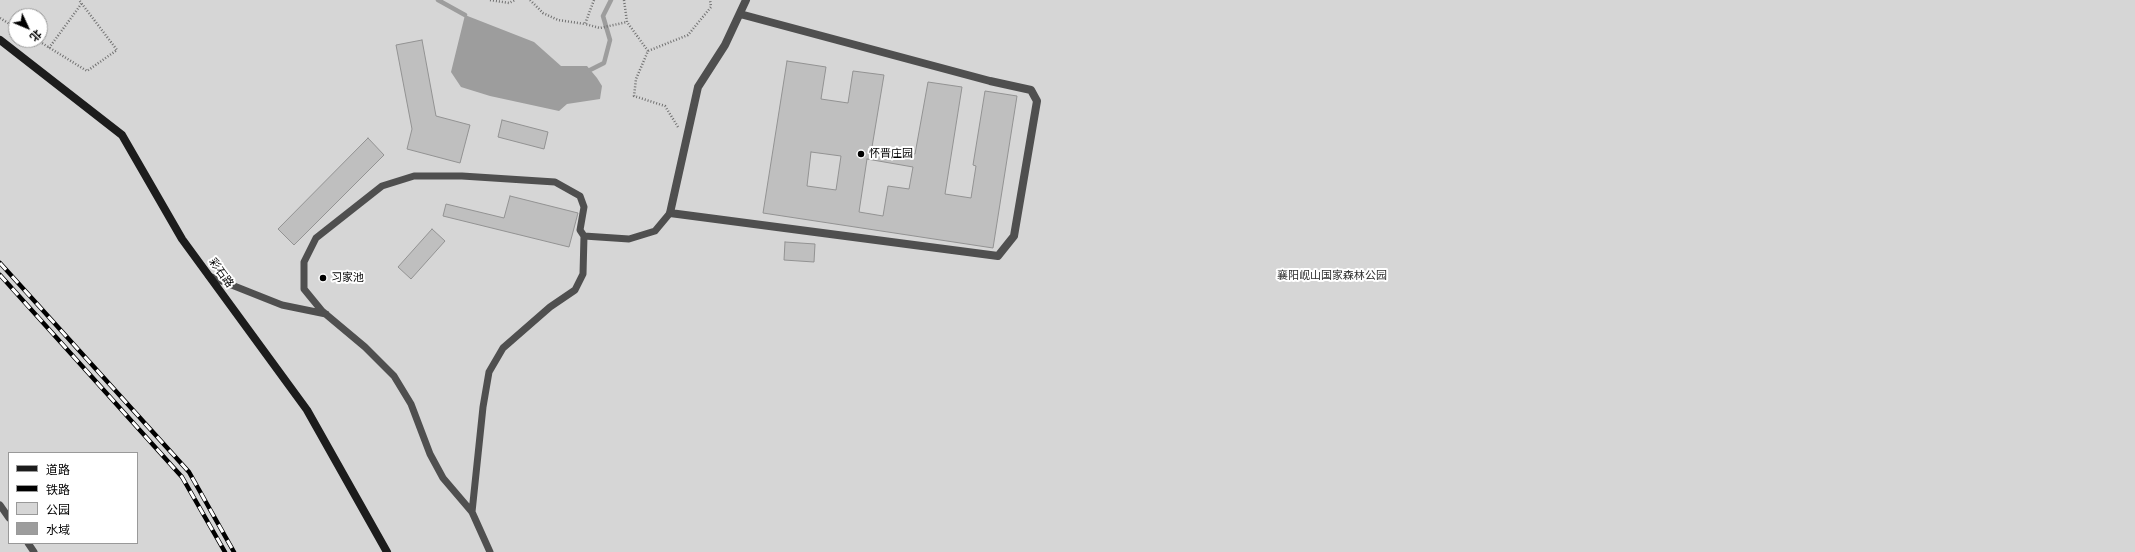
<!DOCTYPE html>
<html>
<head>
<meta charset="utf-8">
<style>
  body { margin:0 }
  #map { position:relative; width:2135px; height:552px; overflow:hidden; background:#fff; font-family:"IBM Plex Sans","Noto Sans SC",sans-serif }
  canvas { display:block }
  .legend { position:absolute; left:8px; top:452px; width:130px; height:92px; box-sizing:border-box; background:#fff; border:1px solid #999; margin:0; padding:5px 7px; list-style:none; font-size:12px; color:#000 }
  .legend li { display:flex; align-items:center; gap:8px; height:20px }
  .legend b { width:20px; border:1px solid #999 }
  .north { position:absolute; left:8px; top:8px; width:40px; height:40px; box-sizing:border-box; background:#fff; border:1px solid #999; border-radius:50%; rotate:134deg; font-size:11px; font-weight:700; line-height:16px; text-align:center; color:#000 }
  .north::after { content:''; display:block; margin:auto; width:14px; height:18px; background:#000; clip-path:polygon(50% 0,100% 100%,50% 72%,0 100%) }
</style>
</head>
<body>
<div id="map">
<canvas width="2135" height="552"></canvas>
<ul class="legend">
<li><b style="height:5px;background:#1c1c1c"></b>道路</li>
<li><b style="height:5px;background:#000"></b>铁路</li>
<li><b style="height:11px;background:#d6d6d6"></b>公园</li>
<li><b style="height:11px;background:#9d9d9d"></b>水域</li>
</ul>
<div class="north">北</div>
</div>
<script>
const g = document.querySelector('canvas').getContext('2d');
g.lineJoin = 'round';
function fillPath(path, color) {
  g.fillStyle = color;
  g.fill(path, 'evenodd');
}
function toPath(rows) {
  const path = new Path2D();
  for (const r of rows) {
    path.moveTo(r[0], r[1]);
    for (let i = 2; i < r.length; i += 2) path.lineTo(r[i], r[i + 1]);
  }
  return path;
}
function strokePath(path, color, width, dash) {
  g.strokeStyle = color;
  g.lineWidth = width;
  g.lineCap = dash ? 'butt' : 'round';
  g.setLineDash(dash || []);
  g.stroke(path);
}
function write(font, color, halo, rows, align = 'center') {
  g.font = font + ' "IBM Plex Sans","Noto Sans SC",sans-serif';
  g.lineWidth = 4;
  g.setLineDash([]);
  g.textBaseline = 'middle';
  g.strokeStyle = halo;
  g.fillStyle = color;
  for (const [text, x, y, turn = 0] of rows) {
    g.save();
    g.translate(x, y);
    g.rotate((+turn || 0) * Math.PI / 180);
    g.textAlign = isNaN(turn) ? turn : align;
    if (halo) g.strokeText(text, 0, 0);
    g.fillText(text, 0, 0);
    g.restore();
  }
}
const green = toPath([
  [0,0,2135,0,2135,552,0,552],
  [16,16,40,16,40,40,16,40],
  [9,453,137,453,137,543,9,543]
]);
const water = toPath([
  [465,15,534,42,561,66,587,66,597,78,602,86,600,99,567,104,559,111,490,96,461,87,451,72]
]);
const stream = toPath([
  [438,0,465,15],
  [590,70,604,63,610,40,603,16,611,0]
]);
const building = toPath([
  [422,40,436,116,470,125,460,163,407,149,412,129,396,45,422,40],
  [787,61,826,67,821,99,848,103,853,71,884,75,872,147,915,154,928,82,962,87,945,194,971,198,976,166,973,165,985,91,1017,96,993,248,763,213,787,61],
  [811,152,841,156,836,190,807,186,811,152],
  [867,159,913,167,909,189,888,186,883,216,859,212,867,159],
  [502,120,548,132,544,149,498,137,502,120],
  [368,138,384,155,294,245,278,229,368,138],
  [510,196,578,213,569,247,443,216,446,204,504,218,510,196],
  [432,229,445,241,411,279,398,267,432,229],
  [785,242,815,244,814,262,784,260,785,242]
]);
const path = toPath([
  [490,0,509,3,515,0],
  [530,0,543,13,558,20,585,24],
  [594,0,585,24,600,28,627,22],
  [624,0,627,22,648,51],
  [0,18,16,28],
  [37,40,87,71,117,50,79,0],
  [49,48,82,3],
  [678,127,665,106,634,96,636,79,648,51,688,35,711,7,710,0]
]);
const lane = toPath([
  [209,276,282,305,326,314],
  [0,505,9,518],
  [472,512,483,407,489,372,503,348,550,307,575,290,583,274,584,236],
  [28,543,34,552],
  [490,552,472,512,443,478,430,454,411,404,394,376,365,347,322,311,304,289,304,262,316,238,382,186,414,176,462,176,555,182,580,196,584,207,580,230,584,236,629,239,655,231,670,213]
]);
const street = toPath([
  [740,14,990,81,1031,90,1037,101,1014,236,998,256,670,213,698,87,725,45,746,0]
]);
const secondary = toPath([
  [0,40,122,135,182,239,307,410,387,552]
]);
const rail = toPath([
  [0,263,189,472,234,552],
  [0,275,182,477,225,552]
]);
const markers = [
  [861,154,4,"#000"],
  [323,278,4,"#000"]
];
const poiNames = [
  ["怀晋庄园",869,154],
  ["习家池",331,278]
];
const streetNames = [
  ["彩石路",221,273,54]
];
const parkNames = [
  ["襄阳岘山国家森林公园",1332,276]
];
fillPath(green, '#d6d6d6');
fillPath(water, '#9d9d9d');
strokePath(stream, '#9d9d9d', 4.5);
fillPath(building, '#bfbfbf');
strokePath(building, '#939393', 1);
strokePath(path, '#717171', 2.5, [1, 2]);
strokePath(lane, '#4f4f4f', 7);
strokePath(street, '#4f4f4f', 8);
strokePath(secondary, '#1c1c1c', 8);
strokePath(rail, '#000', 4.5);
strokePath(rail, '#fff', 3, [9]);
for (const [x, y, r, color] of markers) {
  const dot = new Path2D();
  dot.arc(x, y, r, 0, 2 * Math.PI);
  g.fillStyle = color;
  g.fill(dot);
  strokePath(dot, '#fff', 1.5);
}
write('11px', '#000', '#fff', poiNames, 'left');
write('11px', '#000', '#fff', streetNames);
write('11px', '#2d2d2d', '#fff', parkNames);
</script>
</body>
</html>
